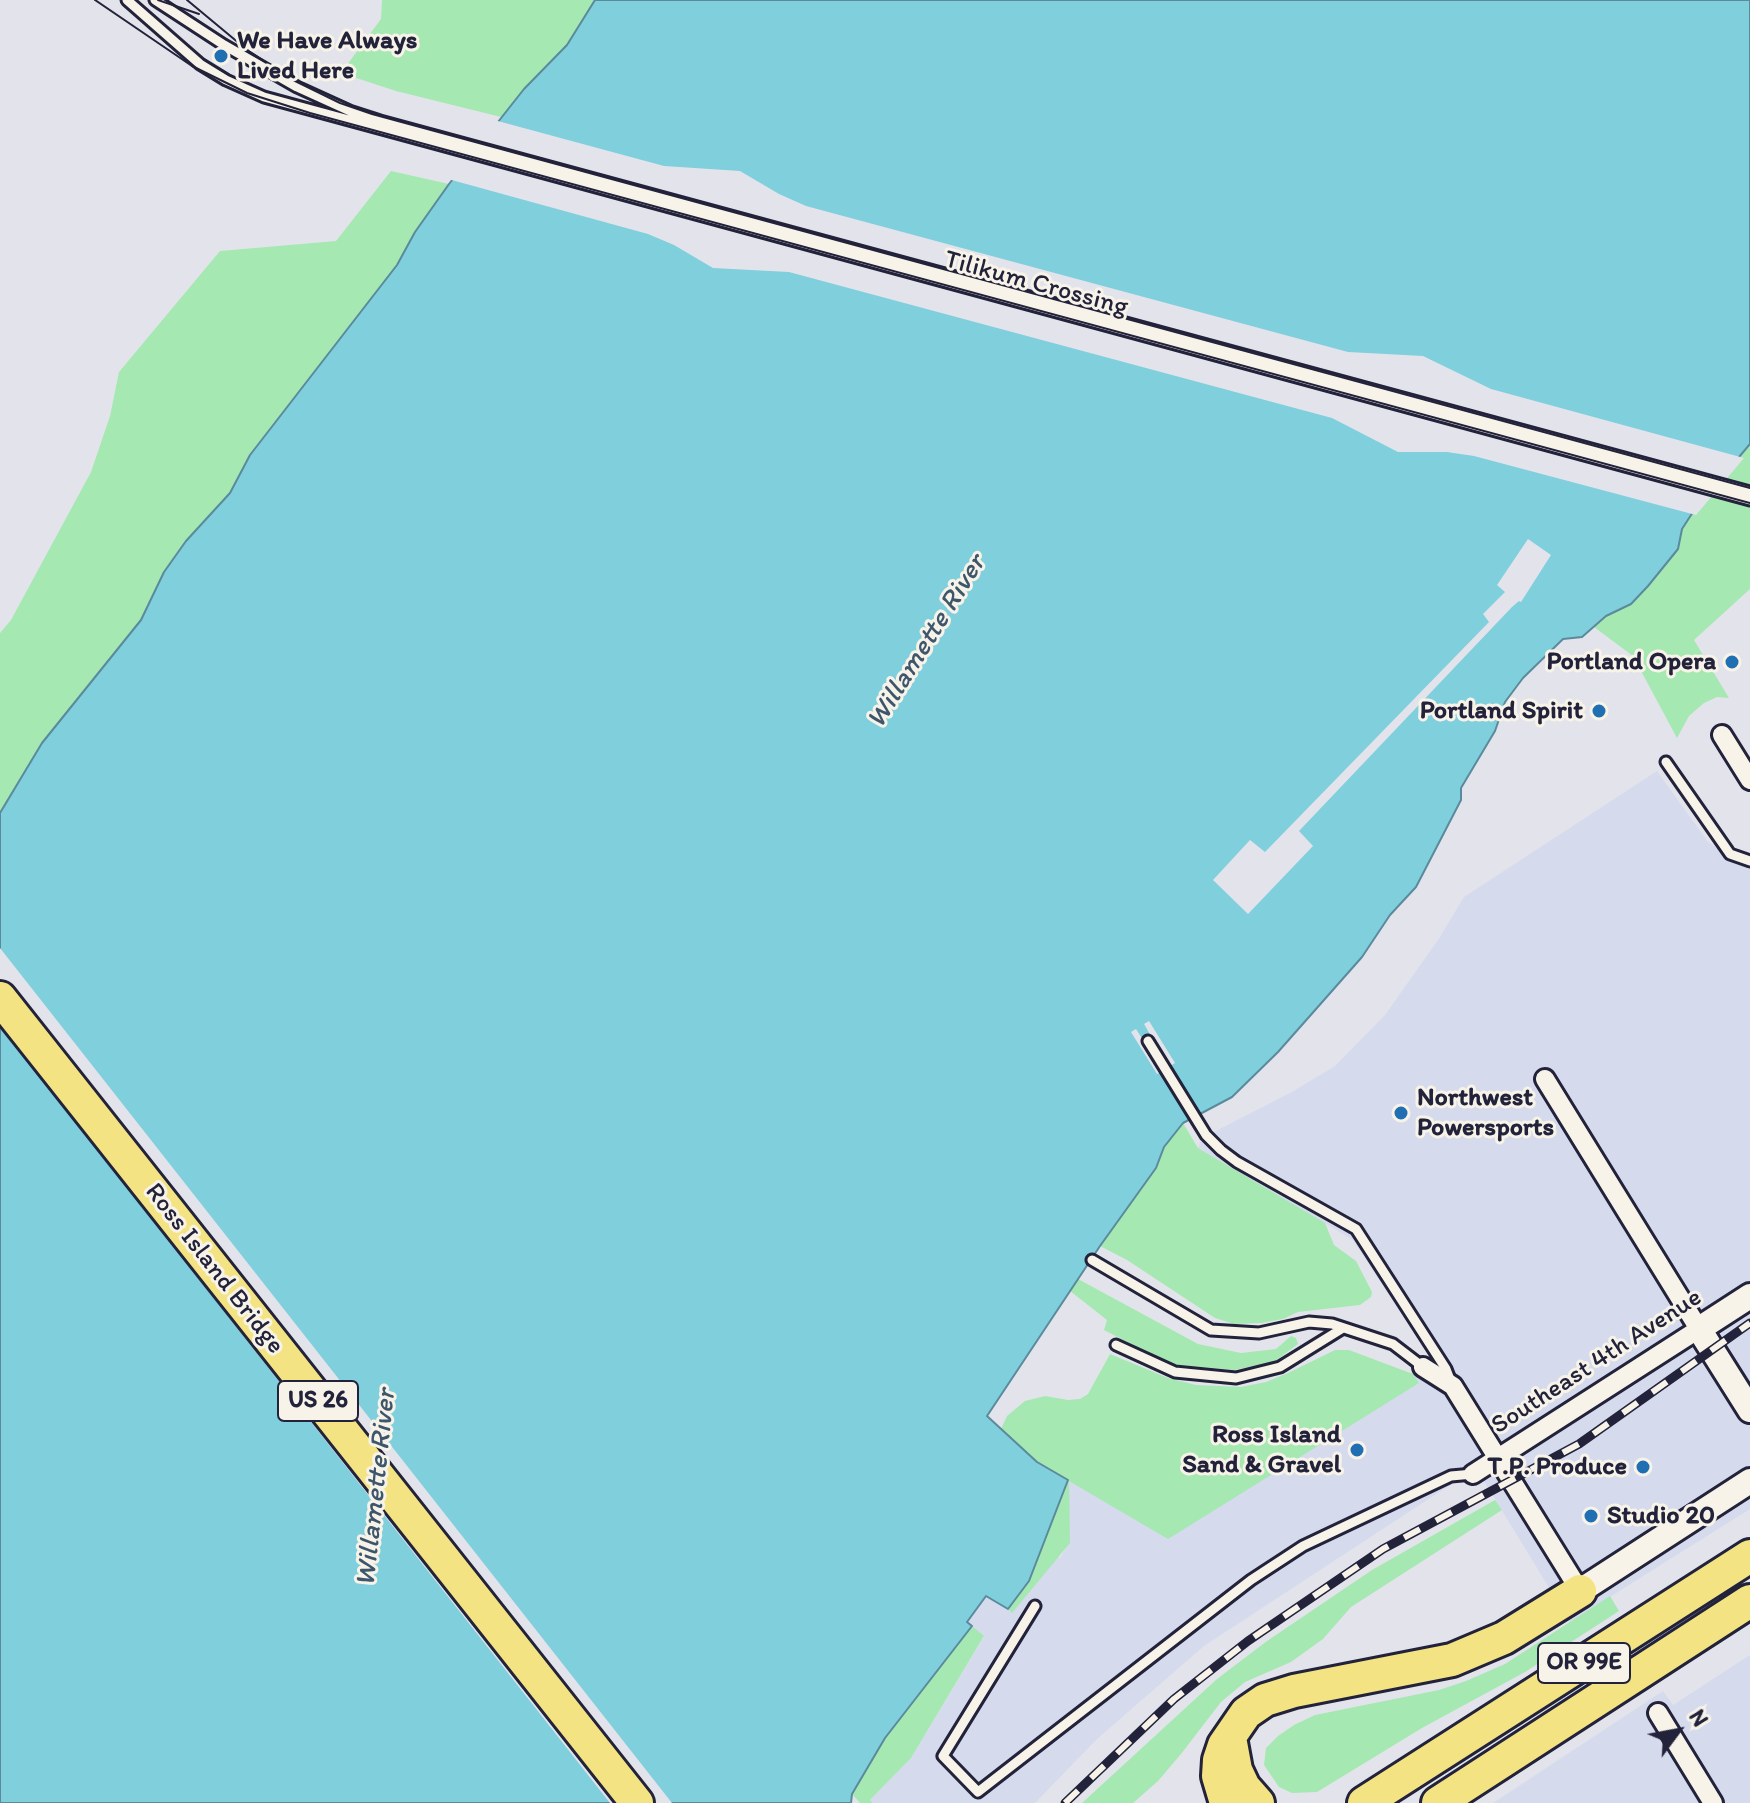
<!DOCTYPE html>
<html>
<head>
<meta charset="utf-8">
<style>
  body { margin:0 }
  #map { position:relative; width:1750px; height:1803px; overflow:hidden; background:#e3e4eb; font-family:Itim,sans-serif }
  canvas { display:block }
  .north { position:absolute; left:1638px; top:1691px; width:80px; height:80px; -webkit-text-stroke:6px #f7f3e8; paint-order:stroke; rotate:58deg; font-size:22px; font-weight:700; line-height:32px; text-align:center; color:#22223b }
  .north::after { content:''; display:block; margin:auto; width:28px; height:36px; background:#22223b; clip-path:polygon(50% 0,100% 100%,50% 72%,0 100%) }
</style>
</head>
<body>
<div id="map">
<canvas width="1750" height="1803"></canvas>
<div class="north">N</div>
</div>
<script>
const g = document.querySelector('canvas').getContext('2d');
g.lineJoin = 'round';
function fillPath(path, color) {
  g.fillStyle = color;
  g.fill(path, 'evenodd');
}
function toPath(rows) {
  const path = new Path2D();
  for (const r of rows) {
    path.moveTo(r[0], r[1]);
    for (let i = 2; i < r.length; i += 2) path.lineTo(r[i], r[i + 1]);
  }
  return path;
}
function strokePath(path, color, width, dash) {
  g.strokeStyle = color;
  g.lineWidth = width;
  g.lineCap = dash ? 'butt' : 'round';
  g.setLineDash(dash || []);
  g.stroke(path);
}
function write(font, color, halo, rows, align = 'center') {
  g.font = font + ' Itim,sans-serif';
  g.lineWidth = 6;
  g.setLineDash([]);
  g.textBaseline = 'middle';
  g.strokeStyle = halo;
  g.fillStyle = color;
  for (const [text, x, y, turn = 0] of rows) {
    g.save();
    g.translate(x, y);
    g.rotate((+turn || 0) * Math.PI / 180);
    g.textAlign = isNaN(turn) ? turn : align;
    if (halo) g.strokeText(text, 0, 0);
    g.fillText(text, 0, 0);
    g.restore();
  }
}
const built = toPath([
  [1657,771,1708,842,1750,867,1750,1509,1570,1622,1476,1468,1204,1646,1097,1739,1035,1803,873,1803,870,1800,911,1758,984,1637,967,1622,1029,1535,1060,1558,1069,1543,1068,1480,1419,1384,1413,1374,1432,1361,1353,1240,1198,1148,1202,1138,1290,1093,1335,1066,1385,1015,1438,940,1464,897],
  [1750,1655,1750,1803,1493,1803,1663,1691,1673,1705]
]);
const green = toPath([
  [382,0,595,0,567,45,501,117,396,91,341,73,381,19],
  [391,171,449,184,415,232,397,265,250,454,230,493,186,541,164,572,141,620,42,743,0,813,0,633,11,620,91,472,110,416,119,372,220,251,336,241],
  [1750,444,1750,589,1694,640,1729,698,1717,697,1704,703,1689,716,1677,738,1633,656,1594,627,1606,616,1631,604,1677,549,1682,529,1693,512],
  [1183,1123,1198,1148,1325,1223,1334,1245,1356,1261,1372,1292,1371,1297,1360,1305,1298,1312,1283,1319,1261,1323,1234,1324,1215,1318,1127,1260,1100,1246,1156,1168,1164,1147],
  [1078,1279,1198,1344,1241,1353,1276,1349,1291,1336,1296,1338,1298,1344,1274,1362,1234,1370,1170,1364,1104,1330,1107,1320,1070,1291],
  [1335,1350,1349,1350,1413,1374,1419,1383,1168,1539,1069,1481,1070,1543,1012,1613,1008,1609,1029,1581,1068,1480,1037,1462,1001,1429,1007,1416,1025,1401,1045,1396,1068,1400,1080,1399,1088,1394,1110,1354,1168,1378,1196,1385,1241,1387,1266,1382,1288,1373],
  [1495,1500,1502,1510,1351,1607,1323,1639,1291,1662,1245,1682,1221,1702,1181,1754,1158,1781,1133,1803,1082,1803,1217,1679,1267,1641,1372,1570],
  [1610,1596,1619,1611,1525,1672,1422,1728,1317,1792,1292,1793,1279,1787,1264,1765,1266,1748,1278,1736,1294,1725,1315,1715,1439,1690,1466,1681,1505,1664],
  [972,1626,984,1636,911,1758,870,1800,873,1803,860,1803,852,1794,885,1738]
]);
const water = toPath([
  [595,0,1750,0,1750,444,1693,512,1682,529,1678,549,1648,586,1631,604,1606,616,1582,637,1563,639,1523,678,1505,702,1495,731,1461,788,1461,800,1416,887,1390,915,1362,957,1278,1052,1232,1097,1183,1123,1164,1147,1156,1168,1100,1246,987,1416,1037,1462,1068,1480,1029,1581,1008,1609,986,1596,967,1622,972,1626,885,1738,852,1794,851,1803,0,1803,0,813,42,743,141,620,164,572,186,541,230,493,250,455,397,265,415,232,449,184,524,89,567,45,595,0]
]);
const pier = toPath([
  [494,120,664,166,740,171,779,194,806,206,1348,352,1423,356,1491,389,1744,458,1696,515,1474,456,1447,452,1398,452,1332,418,789,272,713,268,674,245,648,234,448,179],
  [1528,539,1551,555,1521,602,1519,601,1512,607,1299,831,1313,846,1248,914,1213,880,1250,840,1265,852,1489,622,1483,614,1505,592,1497,585],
  [0,948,672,1803,610,1803,0,1026],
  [1149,1021,1175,1063,1170,1066,1202,1117,1193,1122,1162,1072,1157,1074,1131,1032,1136,1029,1145,1043,1152,1038,1144,1024]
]);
const lane = toPath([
  [127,0,200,64,226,80,264,97,1750,500],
  [155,0,224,45,297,87,352,112,380,121,1750,492],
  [1666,762,1730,854,1750,861],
  [1148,1041,1206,1135,1221,1150,1237,1162,1356,1229,1446,1369,1451,1382],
  [1092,1260,1211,1330,1259,1333,1309,1322,1332,1324,1393,1344,1423,1367],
  [1116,1345,1175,1372,1236,1378,1280,1367,1343,1328],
  [1035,1606,943,1756,978,1792,1251,1580,1303,1546,1451,1476,1473,1474]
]);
const street = toPath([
  [1722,735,1750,780],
  [1423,1367,1453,1386,1580,1591],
  [1473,1474,1699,1329,1545,1079],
  [1658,1713,1713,1803]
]);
const secondary = toPath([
  [1750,1296,1699,1329,1750,1410],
  [1580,1591,1750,1481]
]);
const highway = toPath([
  [0,998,637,1803],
  [1231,1743,1236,1770,1244,1787,1258,1803],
  [1226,1803,1218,1776,1219,1760,1224,1745,1246,1713,1265,1700,1294,1691,1452,1660,1504,1638,1580,1591],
  [1364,1803,1750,1556],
  [1438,1803,1750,1601]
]);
const tram = toPath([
  [95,0,192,66,247,93,310,113,1750,503],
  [158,0,199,14],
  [187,0,246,49,291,79,340,103,372,114,1750,488]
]);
const rail = toPath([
  [1065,1803,1174,1699,1248,1641,1383,1549,1579,1444,1750,1323]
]);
const markers = [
  [221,56,8,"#1f6fb2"],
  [1732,662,8,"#1f6fb2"],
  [1599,711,8,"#1f6fb2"],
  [1401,1113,8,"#1f6fb2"],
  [1357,1450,8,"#1f6fb2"],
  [1643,1467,8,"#1f6fb2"],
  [1591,1516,8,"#1f6fb2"]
];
const shields = [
  [318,1401,80],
  [1584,1663,92]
];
const shieldNames = [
  ["US 26",318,1401],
  ["OR 99E",1584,1663]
];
const poiNames = [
  ["We Have Always",237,41,"left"],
  ["Lived Here",237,71,"left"],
  ["Portland Opera",1716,662],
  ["Portland Spirit",1583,711],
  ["Northwest",1417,1098,"left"],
  ["Powersports",1417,1128,"left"],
  ["Ross Island",1341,1435],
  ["Sand & Gravel",1341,1465],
  ["T.P. Produce",1627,1467],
  ["Studio 20",1607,1516,"left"]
];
const streetNames = [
  ["Tilikum Crossing",1036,284,15],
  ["Ross Island Bridge",214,1269,52],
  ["Southeast 4th Avenue",1597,1362,-33]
];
const waterNames = [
  ["Willamette River",927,642,-58],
  ["Willamette River",377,1488,-84]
];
fillPath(built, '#d5daed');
fillPath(green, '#a5e8b2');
fillPath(water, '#80cfdd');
strokePath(water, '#5a8a9c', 2);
fillPath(pier, '#e3e4eb');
strokePath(lane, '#22223b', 15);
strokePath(street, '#22223b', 24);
strokePath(secondary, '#22223b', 30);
strokePath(highway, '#22223b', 38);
strokePath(lane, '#f7f3e8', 9);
strokePath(street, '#f7f3e8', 18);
strokePath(secondary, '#f7f3e8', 24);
strokePath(highway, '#f4e382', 32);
strokePath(tram, '#22223b', 2);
strokePath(rail, '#22223b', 9);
strokePath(rail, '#f7f3e8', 6, [18]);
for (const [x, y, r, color] of markers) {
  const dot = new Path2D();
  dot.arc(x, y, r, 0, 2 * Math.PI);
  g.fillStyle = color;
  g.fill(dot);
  strokePath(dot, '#f7f3e8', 3);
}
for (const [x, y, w] of shields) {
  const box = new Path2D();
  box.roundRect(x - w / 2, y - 20, w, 40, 6);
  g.fillStyle = '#f7f3e8';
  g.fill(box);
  strokePath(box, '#22223b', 2);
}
write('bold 24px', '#22223b', null, shieldNames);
write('bold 26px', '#22223b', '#f7f3e8', poiNames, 'right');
write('26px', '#22223b', '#f7f3e8', streetNames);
write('italic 28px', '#3e566c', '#f7f3e8', waterNames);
</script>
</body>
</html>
